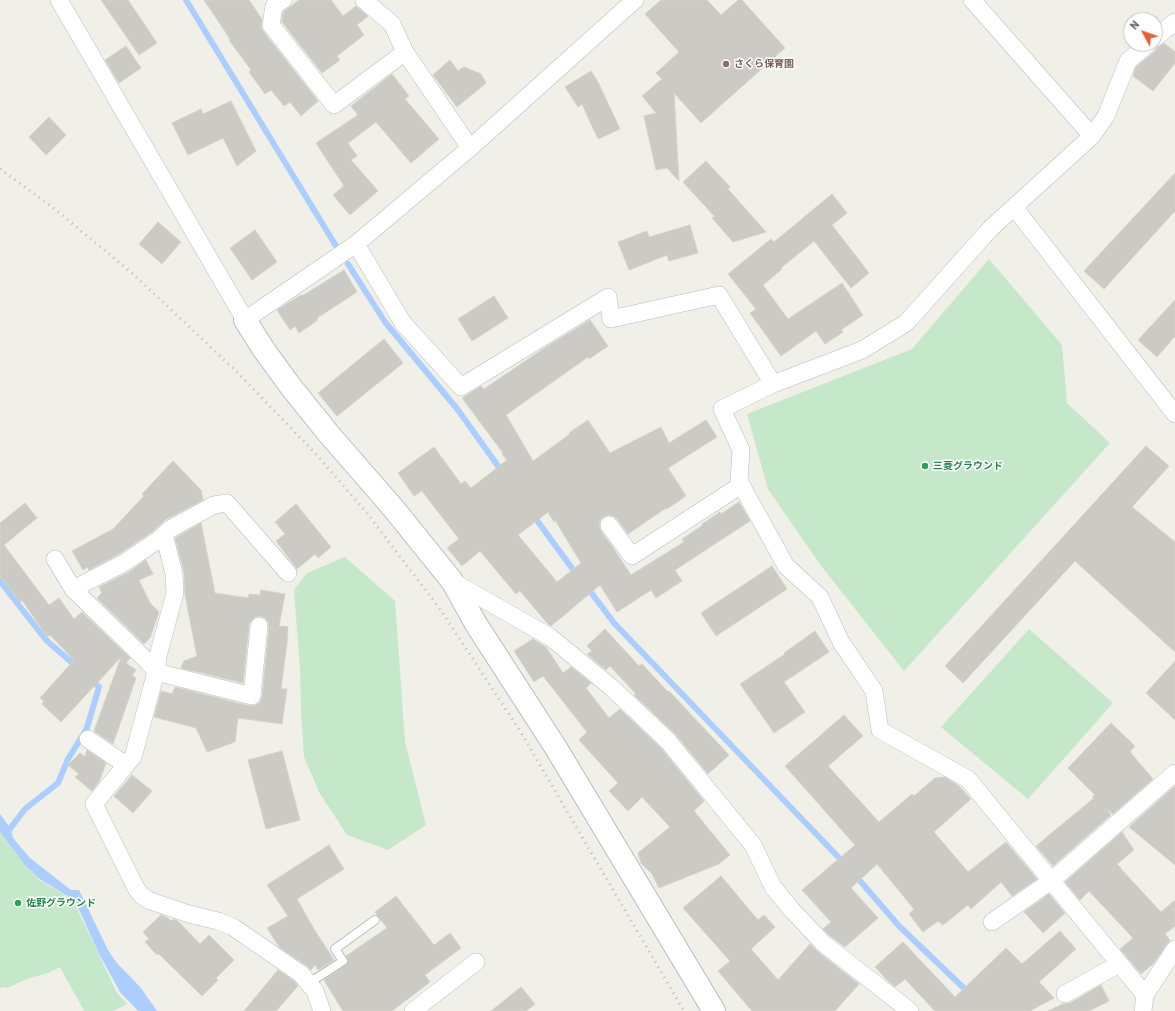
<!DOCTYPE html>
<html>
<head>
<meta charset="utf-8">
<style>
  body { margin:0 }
  #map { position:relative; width:1175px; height:1011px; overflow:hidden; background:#f1f0e8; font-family:Barlow,sans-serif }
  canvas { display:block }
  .north { position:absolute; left:1123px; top:12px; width:40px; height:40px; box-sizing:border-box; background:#fff; border:1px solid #bfc0c3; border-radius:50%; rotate:310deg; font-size:11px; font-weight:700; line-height:16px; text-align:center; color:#5f6168 }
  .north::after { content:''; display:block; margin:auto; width:14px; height:18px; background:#e75d37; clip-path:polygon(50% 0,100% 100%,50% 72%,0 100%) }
</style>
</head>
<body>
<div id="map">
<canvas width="1175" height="1011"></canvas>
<div class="north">N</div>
</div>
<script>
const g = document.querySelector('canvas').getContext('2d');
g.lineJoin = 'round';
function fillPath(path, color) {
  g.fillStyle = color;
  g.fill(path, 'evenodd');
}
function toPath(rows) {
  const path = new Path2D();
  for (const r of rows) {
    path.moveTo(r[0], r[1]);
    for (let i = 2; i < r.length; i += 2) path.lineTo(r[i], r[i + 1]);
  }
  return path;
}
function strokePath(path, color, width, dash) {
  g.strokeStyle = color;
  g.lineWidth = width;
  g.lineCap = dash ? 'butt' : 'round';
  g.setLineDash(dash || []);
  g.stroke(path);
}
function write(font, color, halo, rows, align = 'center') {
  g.font = font + ' Barlow,"Noto Sans JP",sans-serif';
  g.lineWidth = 3;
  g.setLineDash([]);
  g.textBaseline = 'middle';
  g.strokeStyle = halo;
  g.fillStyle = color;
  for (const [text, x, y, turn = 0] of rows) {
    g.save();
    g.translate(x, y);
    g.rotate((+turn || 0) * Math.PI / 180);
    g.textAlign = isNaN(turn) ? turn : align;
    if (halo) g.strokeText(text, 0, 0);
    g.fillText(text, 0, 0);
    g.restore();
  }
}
const green = toPath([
  [989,259,1062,345,1067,403,1110,443,904,671,819,563,768,489,747,414,912,349],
  [345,557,395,601,405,742,426,825,388,850,347,835,319,792,304,757,301,712,300,669,294,590,307,573],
  [1029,629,1113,703,1028,799,941,727],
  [0,832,24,864,38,879,73,900,117,993,127,1004,113,1011,84,1011,60,967,48,973,27,979,7,988,3,987,0,988]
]);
const water = toPath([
  [0,814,11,829,13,838,30,858,71,890,79,890,108,950,116,962,141,988,157,1011,138,1011,120,992,98,952,82,916,74,900,38,878,24,864,0,832]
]);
const stream = toPath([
  [186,0,336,246],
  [348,264,385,322,458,410,503,473],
  [533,515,577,575],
  [0,581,46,640,77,667],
  [587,587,614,623,845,864],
  [6,834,25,809,58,783,68,759,86,730,89,721,99,687,90,679],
  [855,875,899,926,970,994]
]);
const building = toPath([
  [101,0,128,0,157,43,139,55,101,0],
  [204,0,249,0,262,19,261,27,263,31,318,101,301,116,290,102,284,106,271,90,265,94,249,72,251,70,229,40,230,39,204,0],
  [299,0,331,0,343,16,356,6,368,16,357,25,364,35,337,56,340,60,322,73,282,22,283,12,299,0],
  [661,0,707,0,721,15,738,0,742,0,785,48,701,123,674,93,679,181,667,168,656,170,644,116,656,113,642,96,662,79,656,73,679,52,645,14,661,0],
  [1164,43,1175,52,1175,63,1153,91,1133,76,1136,67,1154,52,1157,48,1164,43],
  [126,46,141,68,119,83,105,60,126,46],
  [450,60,458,71,464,67,481,74,486,83,457,107,433,75,450,60],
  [591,71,598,82,620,129,598,139,582,104,578,107,565,87,591,71],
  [392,74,409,96,405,99,439,139,411,163,376,122,348,143,357,156,351,160,378,191,350,215,333,195,344,186,316,143,358,115,351,106,392,74],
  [231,101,256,151,237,166,223,138,188,155,172,123,201,109,203,114,231,101],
  [49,117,66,135,46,155,29,137,49,117],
  [706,161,730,187,728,189,766,232,733,242,712,218,715,217,683,182,706,161],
  [1175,173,1175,211,1104,289,1084,271,1175,173],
  [832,194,847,213,832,225,869,273,851,288,814,241,781,268,782,269,763,285,788,319,842,283,863,315,841,330,843,332,825,344,816,331,781,356,750,313,756,309,728,274,771,239,774,242,832,194],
  [158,222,181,242,162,264,139,244,158,222],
  [690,225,698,253,669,261,667,255,629,270,618,242,647,231,649,237,690,225],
  [255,230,277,262,252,280,230,248,255,230],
  [344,270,357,292,317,318,318,320,299,333,295,326,290,330,277,310,301,295,302,296,344,270],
  [494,296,508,318,472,341,458,319,494,296],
  [1175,300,1175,336,1157,357,1138,340,1175,300],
  [590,320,608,346,589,359,588,357,506,415,533,461,570,434,569,433,588,420,610,453,661,427,669,443,706,420,717,437,668,468,686,496,667,509,666,508,628,534,617,519,613,516,608,515,603,517,600,521,599,526,601,531,614,549,631,575,684,542,682,539,703,525,702,524,720,512,721,514,739,502,750,521,675,570,682,581,656,598,651,590,617,612,600,585,551,626,548,624,520,591,516,594,480,551,462,566,447,548,459,539,422,491,414,496,398,473,434,447,461,484,465,481,471,488,507,460,502,454,503,453,462,398,481,386,484,389,546,347,590,320],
  [548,512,554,522,555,520,581,563,557,582,518,535,548,512],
  [384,339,403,363,337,416,318,393,384,339],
  [1146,446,1169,466,1132,507,1175,542,1175,652,1075,561,963,683,945,666,1146,446],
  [173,461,201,490,203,500,165,520,152,532,119,554,89,570,88,567,83,570,72,551,113,529,144,496,142,494,173,461],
  [25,503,37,518,4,545,49,605,59,598,74,619,82,612,130,658,126,663,136,670,132,676,136,678,113,744,94,731,121,657,61,722,42,704,44,701,40,698,74,660,50,635,47,637,22,600,20,602,0,576,0,523,25,503],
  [296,504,331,547,318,558,315,554,297,569,276,541,285,534,275,522,296,504],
  [201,523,215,593,248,598,249,594,260,595,261,590,285,594,279,626,288,627,287,635,288,635,281,689,287,689,282,724,238,718,235,742,207,752,196,728,154,717,161,691,172,694,175,687,250,706,256,705,260,702,262,697,269,627,268,622,265,618,260,616,255,617,251,621,249,625,243,683,181,668,184,661,197,656,185,595,184,572,175,538,201,523],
  [146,560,153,574,139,580,150,603,159,612,150,638,144,644,97,598,102,593,99,587,129,572,146,560],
  [772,566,787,589,716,636,701,613,772,566],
  [605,629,639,666,642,664,668,692,669,691,729,755,708,774,676,735,634,695,636,694,610,666,606,670,587,654,592,651,587,646,605,629],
  [815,631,829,652,784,682,805,712,774,733,740,684,785,654,784,653,815,631],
  [533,639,546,647,563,673,571,667,591,683,586,688,609,718,620,709,661,748,704,801,694,811,730,855,719,864,659,888,652,874,641,863,638,853,670,827,642,797,628,811,609,791,618,783,579,740,587,732,543,676,534,682,514,651,533,639],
  [1175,661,1175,720,1146,693,1175,661],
  [844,715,863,736,828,766,879,822,912,794,914,796,935,778,945,777,959,786,971,799,934,832,968,872,1006,842,1037,879,1012,896,1001,882,971,909,968,905,943,925,938,921,923,932,909,914,914,909,877,864,851,888,878,918,845,947,830,936,823,929,831,922,802,890,855,845,785,766,844,715],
  [1111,723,1135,746,1130,752,1153,779,1113,814,1107,809,1111,815,1053,866,1036,846,1094,798,1092,797,1095,795,1068,768,1111,723],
  [87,750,106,763,99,782,92,791,75,777,79,774,68,765,80,753,85,757,87,750],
  [282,751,300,820,266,829,248,760,282,751],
  [132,775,152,791,133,813,114,796,132,775],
  [1175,786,1175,865,1129,827,1175,786],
  [1122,832,1134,850,1117,864,1121,868,1120,868,1161,912,1175,900,1175,926,1165,934,1170,940,1153,964,1141,974,1120,949,1133,938,1089,891,1080,900,1065,882,1122,832],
  [329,845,344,869,297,899,314,929,334,960,318,970,315,965,311,970,307,966,280,948,267,928,288,916,267,885,329,845],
  [721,876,758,920,764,915,775,927,751,949,778,980,810,944,817,951,859,984,835,1011,752,1011,718,971,730,961,683,908,721,876],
  [1049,894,1065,913,1043,933,1024,912,1049,894],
  [396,896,434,945,450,933,461,948,425,975,430,982,392,1011,343,1011,324,980,346,965,348,961,346,956,387,928,375,912,396,896],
  [161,915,168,918,171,921,173,919,178,921,200,944,209,935,234,960,216,978,218,980,202,996,159,954,157,955,145,942,149,939,143,932,161,915],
  [1060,931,1076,949,1039,982,1054,998,1030,1011,935,1011,905,979,895,987,887,980,875,967,903,942,955,997,1006,948,1022,964,1060,931],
  [278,970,294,981,298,986,276,1011,244,1011,278,970],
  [1101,985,1109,1001,1089,1011,1048,1011,1063,1004,1070,1003,1101,985],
  [521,987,535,1004,526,1011,491,1011,521,987]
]);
const lane = toPath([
  [309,983,343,961,335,949,375,920]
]);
const street = toPath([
  [59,0,245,320,356,244,470,148,635,0],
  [283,0,274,6,271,25,334,105,405,52],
  [364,0,392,24,405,52,470,148],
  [972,0,1092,136],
  [1155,38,1175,22],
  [1014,207,1175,414],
  [356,244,403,323,461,387,608,297,611,319,719,295,773,384,722,409,741,450,739,481,786,566,820,597,841,642,874,691,880,730,968,779,1145,995],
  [773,384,862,350,906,323,991,228,1092,136,1106,116,1128,61,1148,44],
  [609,525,632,556,741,485],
  [55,559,73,589,148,662,156,672,252,696,259,626],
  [452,581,550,637,611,687,668,741,753,845,773,887,791,909,823,943,910,1011],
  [73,589,124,563,158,540,170,529,214,505,227,503,288,573],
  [88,739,126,765,94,804,136,888,141,895,148,900,189,914,218,921,233,927,301,974,315,991,322,1011],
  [126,765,133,757,156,672,158,656,175,593,174,574,164,534],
  [992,922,1051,881,1175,773],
  [1065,994,1119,964],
  [413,1011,476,962],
  [1143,1011,1145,995,1175,949]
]);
const secondary = toPath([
  [245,320,264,350,291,387,328,433,394,509,452,581,476,624,556,748,714,1011]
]);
const rail = toPath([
  [0,169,51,206,132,273,234,369,315,453,366,512,440,609,520,731,684,1011]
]);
const markers = [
  [726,64,4,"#8d6e63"],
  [925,466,4,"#2e9e5b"],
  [18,903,4,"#2e9e5b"]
];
const educationNames = [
  ["さくら保育園",734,64]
];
const leisureNames = [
  ["三菱グラウンド",933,466],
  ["佐野グラウンド",26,903]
];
fillPath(green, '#c5e7ca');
fillPath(water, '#abcefe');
strokePath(stream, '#abcefe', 6);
fillPath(building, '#cccac5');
strokePath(building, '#d5d3c6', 1);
strokePath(lane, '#babbc1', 10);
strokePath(street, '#babbc1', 18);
strokePath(secondary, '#b9bbc1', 24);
strokePath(lane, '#fff', 8);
strokePath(street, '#fff', 17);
strokePath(secondary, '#fff', 22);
strokePath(rail, '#b8b8b9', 3, [1, 5]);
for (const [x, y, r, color] of markers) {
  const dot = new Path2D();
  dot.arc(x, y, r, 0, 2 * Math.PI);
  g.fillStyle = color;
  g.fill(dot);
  strokePath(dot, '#fff', 1.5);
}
write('bold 10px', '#785e54', '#fff', educationNames, 'left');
write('bold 10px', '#27864d', '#fff', leisureNames, 'left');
</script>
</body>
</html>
